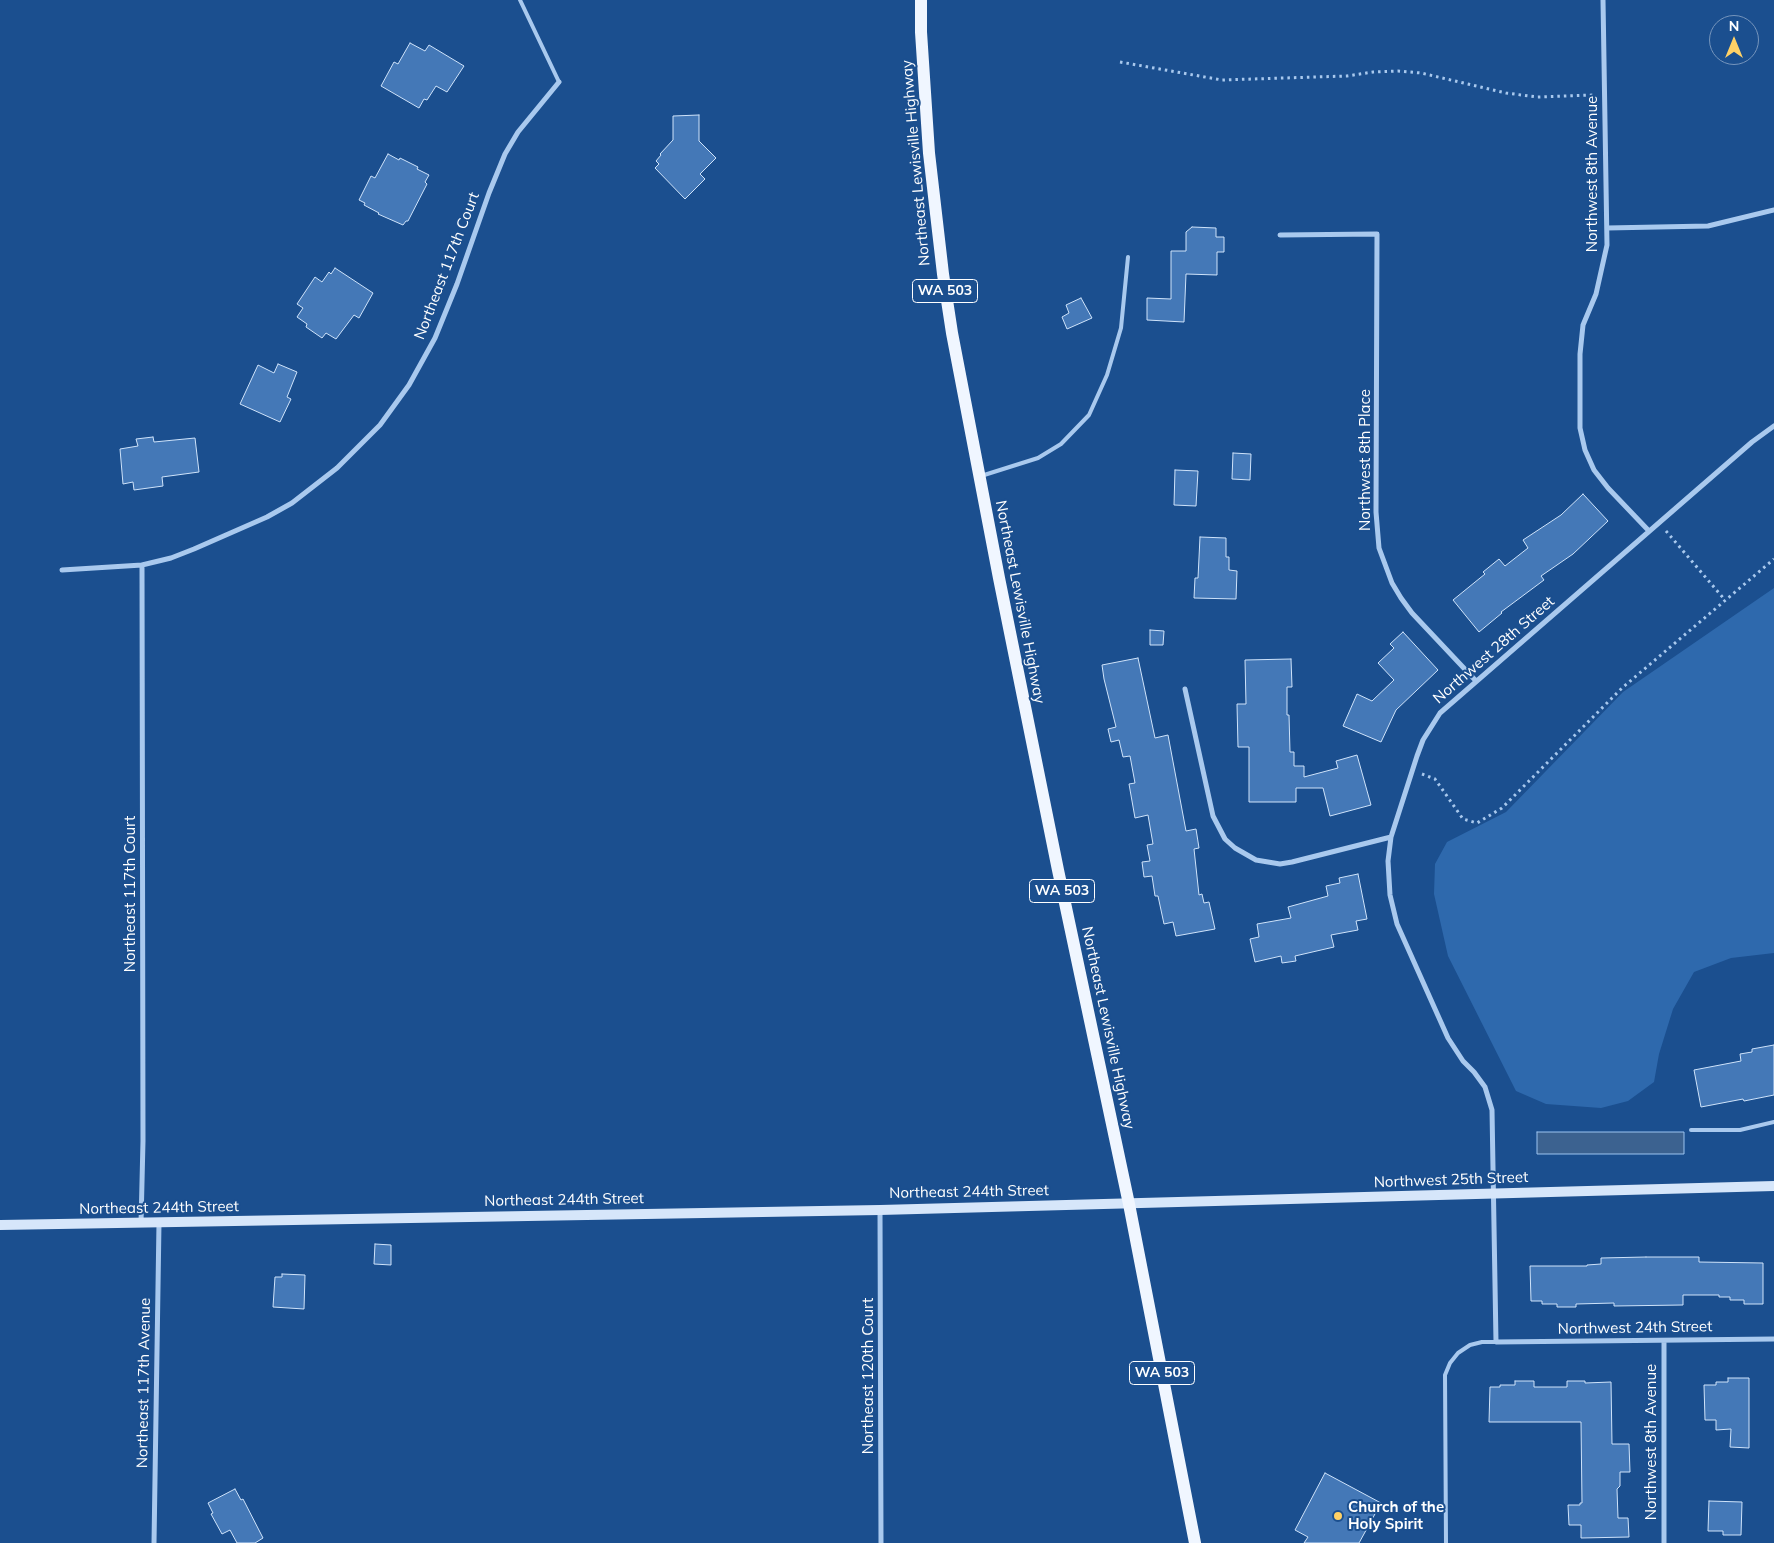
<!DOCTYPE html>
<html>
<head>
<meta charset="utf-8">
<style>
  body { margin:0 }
  #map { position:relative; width:1774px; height:1543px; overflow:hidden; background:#1b4f8f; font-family:Mulish,sans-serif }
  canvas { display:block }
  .north { position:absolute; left:1709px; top:15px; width:50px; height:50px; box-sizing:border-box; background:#1b4f8f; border:1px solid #7695bc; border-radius:50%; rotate:0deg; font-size:14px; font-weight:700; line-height:20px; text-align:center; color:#fff }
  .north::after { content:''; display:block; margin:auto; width:18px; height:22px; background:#ffd166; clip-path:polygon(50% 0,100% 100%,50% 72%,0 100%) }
</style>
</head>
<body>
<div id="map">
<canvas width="1774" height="1543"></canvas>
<div class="north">N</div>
</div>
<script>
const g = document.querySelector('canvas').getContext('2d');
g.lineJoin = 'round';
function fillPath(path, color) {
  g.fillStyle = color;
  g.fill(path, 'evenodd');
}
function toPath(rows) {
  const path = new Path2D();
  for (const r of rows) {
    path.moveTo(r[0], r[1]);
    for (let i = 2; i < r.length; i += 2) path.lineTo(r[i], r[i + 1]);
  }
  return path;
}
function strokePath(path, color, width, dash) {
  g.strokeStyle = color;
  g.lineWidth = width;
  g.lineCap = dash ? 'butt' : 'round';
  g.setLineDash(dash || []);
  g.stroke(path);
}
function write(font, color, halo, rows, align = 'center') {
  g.font = font + ' Mulish,sans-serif';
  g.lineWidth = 4;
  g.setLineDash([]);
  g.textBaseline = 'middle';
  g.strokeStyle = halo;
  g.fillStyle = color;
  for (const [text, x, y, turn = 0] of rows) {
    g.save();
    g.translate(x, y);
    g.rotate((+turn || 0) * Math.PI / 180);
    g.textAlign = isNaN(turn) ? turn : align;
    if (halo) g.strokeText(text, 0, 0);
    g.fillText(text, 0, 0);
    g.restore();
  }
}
const green = toPath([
  [1774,588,1774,953,1731,958,1694,972,1673,1009,1659,1054,1654,1082,1628,1101,1601,1108,1546,1104,1516,1091,1448,956,1434,894,1435,864,1447,842,1506,812,1623,692]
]);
const water = toPath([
  [1537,1132,1684,1132,1684,1154,1537,1154,1537,1132]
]);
const building = toPath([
  [410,43,425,51,429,45,464,66,447,92,436,86,427,100,424,99,419,108,381,86,394,62,398,64,410,43],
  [699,115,699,141,716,158,700,174,705,179,685,199,655,168,659,164,656,161,661,155,660,154,673,140,673,116,699,115],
  [388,154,399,160,400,158,418,167,417,169,429,175,425,182,427,184,408,221,406,221,403,225,378,214,379,213,364,205,365,203,359,200,371,176,375,178,388,154],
  [1192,227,1216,228,1216,237,1224,237,1224,252,1217,252,1217,275,1186,274,1184,322,1147,320,1147,298,1171,299,1171,251,1186,251,1186,232,1192,227],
  [335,268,373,293,359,318,354,315,336,339,326,333,322,338,306,327,307,324,297,317,303,308,297,304,315,277,322,282,329,272,331,274,335,268],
  [1081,298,1092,318,1067,329,1062,317,1069,313,1066,305,1081,298],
  [278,364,297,372,287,397,291,399,280,422,240,404,258,365,274,373,278,364],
  [153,437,154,442,195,438,199,472,162,477,163,486,134,490,133,482,123,484,120,449,138,446,136,439,153,437],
  [1233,453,1251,454,1250,480,1232,479,1233,453],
  [1175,470,1198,471,1196,506,1174,505,1175,470],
  [1583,494,1608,521,1573,554,1541,576,1544,580,1501,612,1502,613,1479,632,1453,600,1485,574,1483,572,1499,559,1505,566,1528,548,1523,540,1561,515,1583,494],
  [1200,537,1226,538,1226,557,1229,557,1229,570,1237,571,1236,599,1194,598,1195,578,1198,578,1200,537],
  [1150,630,1164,631,1163,645,1150,645,1150,630],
  [1403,632,1438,670,1396,710,1381,742,1343,726,1357,694,1372,701,1394,680,1378,663,1394,648,1390,644,1403,632],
  [1138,658,1155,738,1168,735,1186,831,1196,829,1199,848,1194,849,1199,895,1202,894,1204,903,1209,902,1215,929,1176,936,1173,922,1164,924,1158,896,1155,896,1152,876,1144,877,1142,862,1150,861,1147,845,1153,844,1148,815,1135,818,1129,784,1135,783,1130,756,1123,757,1119,740,1111,742,1108,729,1116,727,1104,679,1102,665,1138,658],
  [1291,659,1292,687,1287,687,1287,715,1289,715,1290,752,1294,752,1294,766,1304,766,1304,777,1338,768,1336,761,1357,755,1371,805,1330,816,1323,788,1296,788,1296,802,1249,802,1249,747,1238,747,1237,704,1246,704,1245,660,1291,659],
  [1358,874,1367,919,1356,921,1358,930,1331,935,1334,947,1295,956,1296,961,1282,963,1281,956,1255,962,1250,939,1259,937,1257,924,1291,918,1288,907,1328,896,1326,886,1340,883,1339,878,1358,874],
  [1774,1045,1774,1095,1744,1101,1743,1099,1701,1107,1694,1070,1741,1061,1740,1054,1752,1052,1752,1049,1774,1045],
  [375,1244,391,1245,391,1265,374,1264,375,1244],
  [1646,1257,1699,1257,1699,1262,1763,1263,1763,1304,1744,1304,1744,1300,1730,1300,1730,1297,1719,1297,1719,1295,1683,1295,1683,1305,1614,1306,1614,1303,1576,1304,1576,1307,1557,1307,1557,1304,1542,1304,1542,1301,1531,1301,1530,1266,1587,1266,1587,1265,1601,1264,1601,1258,1646,1257],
  [282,1274,305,1275,304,1309,273,1307,275,1277,282,1277,282,1274],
  [1728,1378,1749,1378,1749,1448,1730,1447,1731,1429,1716,1430,1716,1420,1705,1420,1704,1385,1716,1385,1716,1382,1728,1382,1728,1378],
  [1515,1381,1534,1381,1534,1387,1567,1387,1567,1381,1585,1381,1585,1383,1611,1382,1612,1444,1629,1444,1630,1472,1620,1472,1620,1486,1617,1489,1618,1518,1628,1518,1629,1537,1581,1538,1581,1525,1569,1525,1568,1505,1580,1505,1580,1503,1582,1503,1581,1422,1489,1422,1490,1387,1500,1387,1500,1385,1515,1385,1515,1381],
  [1325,1473,1381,1503,1359,1543,1304,1543,1308,1537,1295,1530,1325,1473],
  [235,1489,241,1500,243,1499,263,1538,255,1543,237,1543,230,1530,222,1534,211,1514,213,1513,208,1503,235,1489],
  [1709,1501,1742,1502,1741,1535,1723,1535,1723,1531,1708,1531,1709,1501]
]);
const path = toPath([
  [1120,62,1222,80,1347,76,1373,72,1398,71,1421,73,1506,93,1537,97,1594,95],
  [1666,531,1725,600],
  [1422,774,1435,779,1463,819,1477,823,1502,808,1622,688,1774,559]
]);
const lane = toPath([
  [520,0,559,82],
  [981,476,1038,458,1061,444,1089,415,1107,375,1121,328,1128,257],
  [1691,1130,1740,1130,1774,1122],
  [1446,1543,1445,1375,1450,1363,1458,1353,1470,1345,1482,1342,1496,1342]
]);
const street = toPath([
  [1603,0,1607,245,1596,294,1583,325,1580,354,1580,428,1585,450,1594,470,1608,488,1649,531],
  [1607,228,1708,226,1774,210],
  [1280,235,1377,234,1376,512,1379,548,1392,583,1401,598,1412,613,1476,681],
  [1774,426,1752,442,1440,713,1423,740,1417,756,1391,837,1388,861,1390,895,1397,924,1448,1038,1463,1061,1474,1072,1485,1087,1492,1110,1496,1342,1774,1339],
  [62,570,142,565],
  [1185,689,1213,816,1225,839,1235,848,1256,860,1280,864,1292,862,1391,837],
  [880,1210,881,1543],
  [141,1223,143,1141,142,565,171,558,194,549,267,517,292,503,337,468,380,425,409,385,435,338,457,284,489,193,505,154,518,132,559,82],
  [1664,1341,1664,1543],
  [154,1543,159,1223]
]);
const secondary = toPath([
  [0,1225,880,1210,1774,1186]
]);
const primary = toPath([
  [921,0,921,32,929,153,943,274,952,333,999,578,1058,870,1129,1204,1195,1543]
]);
const markers = [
  [1338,1516,5,"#ffd166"]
];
const shields = [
  [945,291,65],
  [1062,891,65],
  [1162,1373,65]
];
const shieldNames = [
  ["WA 503",945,291],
  ["WA 503",1062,891],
  ["WA 503",1162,1373]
];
const streetNames = [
  ["Northeast Lewisville Highway",916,163,-95],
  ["Northwest 8th Avenue",1592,174,-90],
  ["Northeast 117th Court",447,266,-69],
  ["Northwest 8th Place",1365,460,-90],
  ["Northeast Lewisville Highway",1020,602,79],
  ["Northwest 28th Street",1494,650,-41],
  ["Northeast 117th Court",130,894,-90],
  ["Northeast Lewisville Highway",1108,1028,78],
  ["Northwest 25th Street",1451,1180,-2],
  ["Northeast 244th Street",969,1192,-1],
  ["Northeast 244th Street",564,1200,-1],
  ["Northeast 244th Street",159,1208,-1],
  ["Northwest 24th Street",1635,1328,-1],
  ["Northeast 120th Court",868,1376,-90],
  ["Northeast 117th Avenue",144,1383,-89],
  ["Northwest 8th Avenue",1651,1442,-90]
];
const poiNames = [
  ["Church of the",1348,1507],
  ["Holy Spirit",1348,1524]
];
fillPath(green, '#2e69ad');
fillPath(water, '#3c6290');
strokePath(water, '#9cc4f0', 1);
fillPath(building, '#4478b7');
strokePath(building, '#cfe3fa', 1);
strokePath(path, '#a9c9ee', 3, [2.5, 4]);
strokePath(lane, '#a9c9ee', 4);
strokePath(street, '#a9c9ee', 5);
strokePath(secondary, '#d6e6fa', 10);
strokePath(primary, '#f0f6ff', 12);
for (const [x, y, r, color] of markers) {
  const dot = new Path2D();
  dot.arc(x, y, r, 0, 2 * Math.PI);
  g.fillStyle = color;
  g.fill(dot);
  strokePath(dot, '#1b4f8f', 2);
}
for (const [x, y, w] of shields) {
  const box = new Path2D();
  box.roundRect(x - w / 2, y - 11.5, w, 23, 4);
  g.fillStyle = '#1b4f8f';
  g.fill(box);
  strokePath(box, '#fff', 1);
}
write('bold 14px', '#fff', null, shieldNames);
write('15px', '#fff', '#1b4f8f', streetNames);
write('bold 15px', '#fff', '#1b4f8f', poiNames, 'left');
</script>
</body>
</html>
